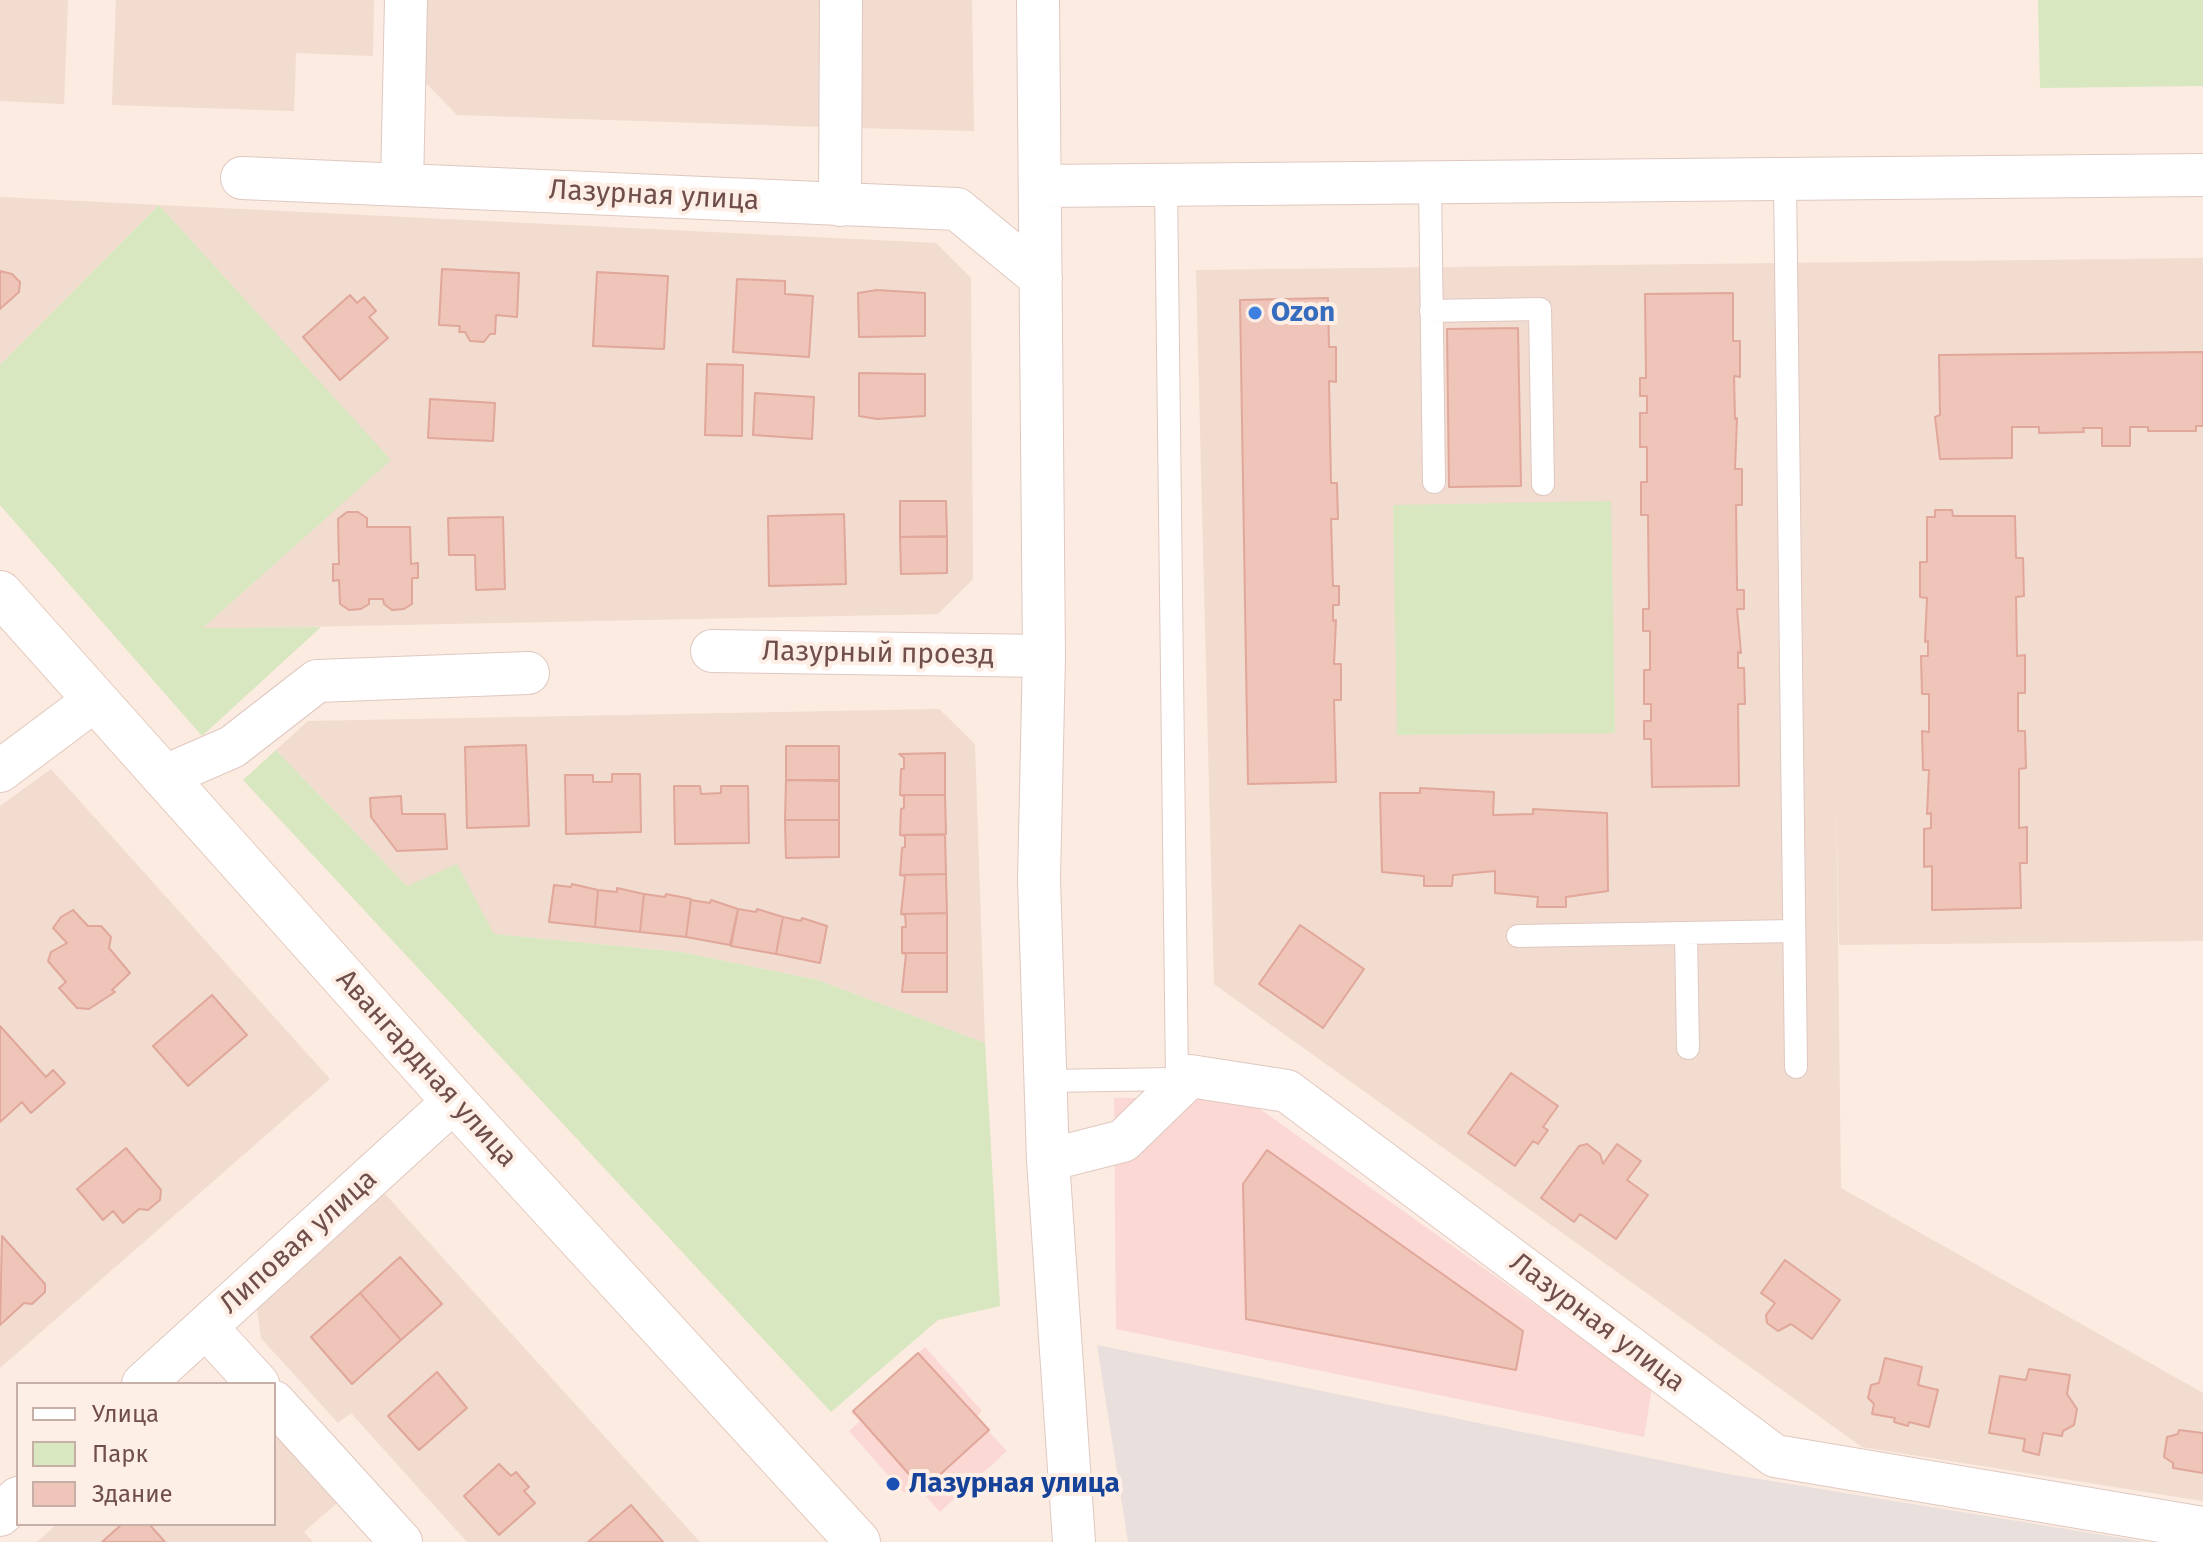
<!DOCTYPE html>
<html>
<head>
<meta charset="utf-8">
<style>
  body { margin:0 }
  #map { position:relative; width:2203px; height:1542px; overflow:hidden; background:#fbebe0; font-family:"Fira Sans",sans-serif }
  canvas { display:block }
  .legend { position:absolute; left:16px; top:1382px; width:260px; height:144px; box-sizing:border-box; background:#feefe6; border:2px solid #c5afa7; margin:0; padding:10px 14px; list-style:none; font-size:24px; color:#704f49 }
  .legend li { display:flex; align-items:center; gap:16px; height:40px }
  .legend b { width:40px; border:2px solid #c5afa7 }
</style>
</head>
<body>
<div id="map">
<canvas width="2203" height="1542"></canvas>
<ul class="legend">
<li><b style="height:10px;background:#fff"></b>Улица</li>
<li><b style="height:22px;background:#d8e7c0"></b>Парк</li>
<li><b style="height:22px;background:#efc4b9"></b>Здание</li>
</ul>
</div>
<script>
const g = document.querySelector('canvas').getContext('2d');
g.lineJoin = 'round';
function fillPath(path, color) {
  g.fillStyle = color;
  g.fill(path, 'evenodd');
}
function toPath(rows) {
  const path = new Path2D();
  for (const r of rows) {
    path.moveTo(r[0], r[1]);
    for (let i = 2; i < r.length; i += 2) path.lineTo(r[i], r[i + 1]);
  }
  return path;
}
function strokePath(path, color, width, dash) {
  g.strokeStyle = color;
  g.lineWidth = width;
  g.lineCap = dash ? 'butt' : 'round';
  g.setLineDash(dash || []);
  g.stroke(path);
}
function write(font, color, halo, rows, align = 'center') {
  g.font = font + ' "Fira Sans",sans-serif';
  g.lineWidth = 8;
  g.setLineDash([]);
  g.textBaseline = 'middle';
  g.strokeStyle = halo;
  g.fillStyle = color;
  for (const [text, x, y, turn = 0] of rows) {
    g.save();
    g.translate(x, y);
    g.rotate((+turn || 0) * Math.PI / 180);
    g.textAlign = isNaN(turn) ? turn : align;
    if (halo) g.strokeText(text, 0, 0);
    g.fillText(text, 0, 0);
    g.restore();
  }
}
const residential = toPath([
  [0,0,68,0,64,104,0,101],
  [116,0,374,0,373,56,296,53,294,111,112,105],
  [426,0,822,0,823,127,457,115,423,80],
  [857,0,972,0,974,131,857,128],
  [0,197,159,205,936,243,971,278,973,579,938,614,202,629,390,460,159,205,0,365],
  [2203,258,2203,941,1839,945,1836,780,1841,1188,2203,1393,2203,1501,1862,1447,1214,984,1196,270],
  [939,709,975,744,985,1043,818,980,681,952,493,934,457,865,407,886,276,750,308,721],
  [51,769,330,1079,0,1368,0,806],
  [376,1184,700,1542,467,1542,351,1413,338,1423,261,1338,255,1293],
  [274,1430,338,1502,304,1532,313,1542,37,1542,57,1524,274,1524]
]);
const commercial = toPath([
  [1243,1097,1652,1388,1644,1437,1116,1329,1114,1098],
  [925,1347,982,1411,976,1418,1007,1451,940,1512,915,1484,904,1493,849,1431,860,1421,851,1413]
]);
const industrial = toPath([
  [1097,1345,1728,1474,2146,1542,1128,1542]
]);
const green = toPath([
  [2038,0,2203,0,2203,86,2040,88],
  [159,205,391,460,203,628,321,627,202,736,0,505,0,365],
  [1611,501,1615,733,1397,735,1393,505],
  [276,750,407,886,457,864,494,934,681,952,818,980,985,1043,1000,1306,938,1320,831,1412,243,780]
]);
const building = toPath([
  [442,269,519,273,517,317,496,315,495,334,490,334,484,342,470,341,465,332,459,332,460,326,439,325,442,269],
  [0,271,12,274,20,282,19,292,0,309,0,271],
  [597,272,668,276,664,349,593,346,597,272],
  [737,279,785,281,785,294,813,296,809,357,733,352,737,279],
  [877,290,925,293,925,336,859,337,858,293,877,290],
  [1733,293,1733,341,1740,341,1740,377,1734,376,1735,419,1737,418,1735,469,1742,469,1742,505,1736,505,1737,590,1744,590,1744,609,1737,609,1741,653,1738,652,1738,668,1744,668,1745,704,1738,704,1739,786,1652,787,1651,739,1644,739,1644,721,1651,721,1651,704,1644,704,1644,670,1650,670,1650,631,1643,631,1643,609,1649,609,1648,515,1641,515,1641,482,1647,482,1647,447,1640,447,1640,413,1647,413,1647,396,1640,396,1640,378,1646,378,1645,294,1733,293],
  [350,295,357,303,364,297,376,311,369,317,388,338,340,380,303,337,350,295],
  [1328,298,1329,347,1336,347,1336,382,1329,381,1331,483,1337,483,1338,519,1331,519,1333,586,1339,586,1339,605,1333,605,1333,621,1336,620,1334,664,1341,664,1341,700,1334,700,1336,782,1248,784,1240,300,1328,298],
  [1518,328,1521,486,1449,487,1447,329,1518,328],
  [2203,352,2203,426,2196,426,2196,431,2148,431,2148,427,2130,427,2130,446,2102,446,2102,428,2083,428,2084,432,2039,433,2039,427,2012,427,2012,458,1940,459,1935,417,1940,415,1939,355,2203,352],
  [707,364,743,365,742,436,705,435,707,364],
  [859,373,925,374,925,416,877,419,859,416,859,373],
  [755,393,814,397,812,439,753,435,755,393],
  [430,399,495,403,493,441,428,438,430,399],
  [900,501,946,501,947,536,900,537,900,501],
  [1935,510,1952,510,1953,516,2015,516,2016,558,2023,558,2024,596,2016,597,2017,656,2025,655,2025,693,2018,693,2018,731,2025,731,2026,768,2019,769,2019,828,2027,827,2027,863,2020,863,2021,908,1932,910,1932,866,1924,867,1924,829,1931,828,1931,813,1927,814,1929,770,1923,770,1922,731,1929,732,1929,694,1922,694,1921,656,1928,656,1928,641,1925,642,1927,598,1920,597,1920,562,1927,562,1927,517,1935,517,1935,510],
  [347,512,358,512,367,518,367,527,410,527,411,564,418,563,418,578,412,578,412,604,404,609,392,610,384,604,383,599,369,599,369,604,361,609,349,610,340,604,339,580,333,581,333,564,339,564,338,519,347,512],
  [844,514,846,584,769,586,768,516,844,514],
  [503,517,505,589,476,590,475,555,449,555,448,518,503,517],
  [900,537,947,537,947,573,901,574,900,537],
  [526,745,529,826,467,828,465,747,526,745],
  [786,746,839,746,839,780,786,780,786,746],
  [945,753,945,795,900,795,901,769,904,769,904,758,899,754,945,753],
  [612,774,640,774,641,832,566,834,565,775,593,775,593,782,612,782,612,774],
  [786,780,839,781,839,820,785,820,786,780],
  [674,786,700,786,701,794,721,793,721,786,748,786,749,843,675,844,674,786],
  [1420,788,1494,792,1493,815,1533,814,1533,809,1607,813,1608,891,1566,897,1566,907,1537,907,1538,897,1495,893,1495,871,1453,875,1452,886,1424,886,1424,876,1382,872,1380,793,1420,793,1420,788],
  [900,795,945,795,946,834,900,835,901,809,904,808,904,796,900,795],
  [401,796,402,814,445,814,447,849,397,851,371,817,370,798,401,796],
  [785,820,839,820,839,857,786,858,785,820],
  [900,835,945,835,946,874,900,875,902,848,905,847,905,836,900,835],
  [946,874,947,913,901,914,905,876,900,875,946,874],
  [572,884,598,890,595,927,549,922,554,885,571,887,572,884],
  [617,888,644,894,640,932,595,927,598,890,617,892,617,888],
  [644,894,665,897,666,894,691,899,686,937,640,932,644,894],
  [691,900,710,903,711,900,738,909,730,945,686,937,691,900],
  [738,909,756,912,757,909,783,917,776,954,731,946,738,909],
  [73,910,88,926,101,926,111,937,109,948,130,973,112,990,115,992,89,1009,77,1008,59,988,66,982,48,961,51,952,67,943,53,928,61,917,73,910],
  [947,913,947,953,902,953,902,927,906,927,905,915,901,914,947,913],
  [783,917,801,921,802,918,827,926,820,963,776,954,783,917],
  [1300,925,1364,969,1323,1028,1259,984,1300,925],
  [902,953,947,953,947,992,902,992,906,954,902,953],
  [212,995,247,1035,188,1086,153,1046,212,995],
  [0,1026,46,1077,53,1070,65,1083,31,1113,22,1102,0,1122,0,1026],
  [1511,1073,1558,1106,1543,1127,1548,1130,1538,1144,1533,1141,1515,1166,1468,1133,1511,1073],
  [1587,1144,1600,1154,1603,1164,1617,1144,1641,1161,1627,1180,1648,1195,1616,1239,1580,1214,1574,1222,1541,1198,1579,1146,1587,1144],
  [126,1148,161,1190,160,1200,148,1210,139,1209,123,1223,113,1211,103,1220,77,1189,126,1148],
  [1267,1150,1523,1331,1516,1370,1246,1319,1243,1184,1267,1150],
  [2,1236,45,1284,45,1292,32,1304,24,1303,0,1325,2,1236],
  [400,1257,442,1304,401,1340,360,1293,400,1257],
  [1785,1260,1840,1300,1812,1339,1791,1324,1778,1331,1767,1323,1766,1315,1775,1303,1761,1293,1785,1260],
  [360,1293,401,1340,352,1384,311,1337,360,1293],
  [918,1353,989,1430,923,1490,853,1411,918,1353],
  [1885,1358,1922,1367,1918,1385,1938,1390,1929,1427,1909,1422,1908,1426,1894,1422,1895,1418,1872,1414,1874,1404,1868,1398,1871,1385,1879,1383,1885,1358],
  [2029,1369,2070,1375,2067,1394,2077,1409,2074,1425,2063,1431,2062,1436,2043,1433,2039,1455,2023,1451,2025,1439,1989,1433,2000,1376,2026,1380,2029,1369],
  [437,1372,467,1408,419,1450,388,1416,437,1372],
  [2179,1430,2203,1433,2203,1473,2173,1468,2173,1463,2164,1457,2167,1437,2178,1434,2179,1430],
  [499,1464,511,1476,516,1472,529,1487,524,1491,535,1503,499,1535,464,1496,499,1464],
  [631,1505,663,1542,588,1542,631,1505],
  [122,1524,149,1524,165,1542,102,1542,122,1524]
]);
const lane = toPath([
  [1785,181,1796,1067],
  [1430,184,1434,482],
  [1431,311,1540,309,1543,484],
  [1686,933,1688,1048],
  [1518,936,1794,931],
  [1045,1081,1177,1079,1166,186]
]);
const street = toPath([
  [1038,0,1044,656,1039,880,1048,1160,1074,1542],
  [242,178,957,209,1041,278],
  [402,185,406,0],
  [1041,186,2203,175],
  [840,205,841,0],
  [712,651,1044,656],
  [0,771,95,700],
  [163,777,232,747,317,681,528,673],
  [1048,1160,1123,1141,1190,1076,1287,1091,1775,1456,2203,1528],
  [206,1327,258,1384],
  [143,1384,454,1101],
  [274,1402,401,1542],
  [0,1515,18,1498]
]);
const secondary = toPath([
  [0,593,454,1101,858,1542]
]);
const markers = [
  [1255,313,8,"#3f7fe0"],
  [893,1484,8,"#1a4fb4"]
];
const streetNames = [
  ["Лазурная улица",654,196,3],
  ["Лазурный проезд",878,654,1],
  ["Авангардная улица",426,1069,48],
  ["Липовая улица",299,1242,-42],
  ["Лазурная улица",1597,1323,37]
];
const shopNames = [
  ["Ozon",1271,313]
];
const transitNames = [
  ["Лазурная улица",909,1484]
];
fillPath(residential, '#f2dbcf');
fillPath(commercial, '#fbd8d4');
fillPath(industrial, '#e9dfdc');
fillPath(green, '#d8e7c0');
fillPath(building, '#efc4b9');
strokePath(building, '#e0a79a', 2);
strokePath(lane, '#e0c8c0', 24);
strokePath(street, '#e0c8c0', 44);
strokePath(secondary, '#e5c8bd', 46);
strokePath(lane, '#fff', 22);
strokePath(street, '#fff', 42);
strokePath(secondary, '#fff', 44);
for (const [x, y, r, color] of markers) {
  const dot = new Path2D();
  dot.arc(x, y, r, 0, 2 * Math.PI);
  g.fillStyle = color;
  g.fill(dot);
  strokePath(dot, '#feefe6', 3);
}
write('28px', '#704f49', '#feefe6', streetNames);
write('bold 28px', '#366cbe', '#feefe6', shopNames, 'left');
write('bold 28px', '#164399', '#feefe6', transitNames, 'left');
</script>
</body>
</html>
